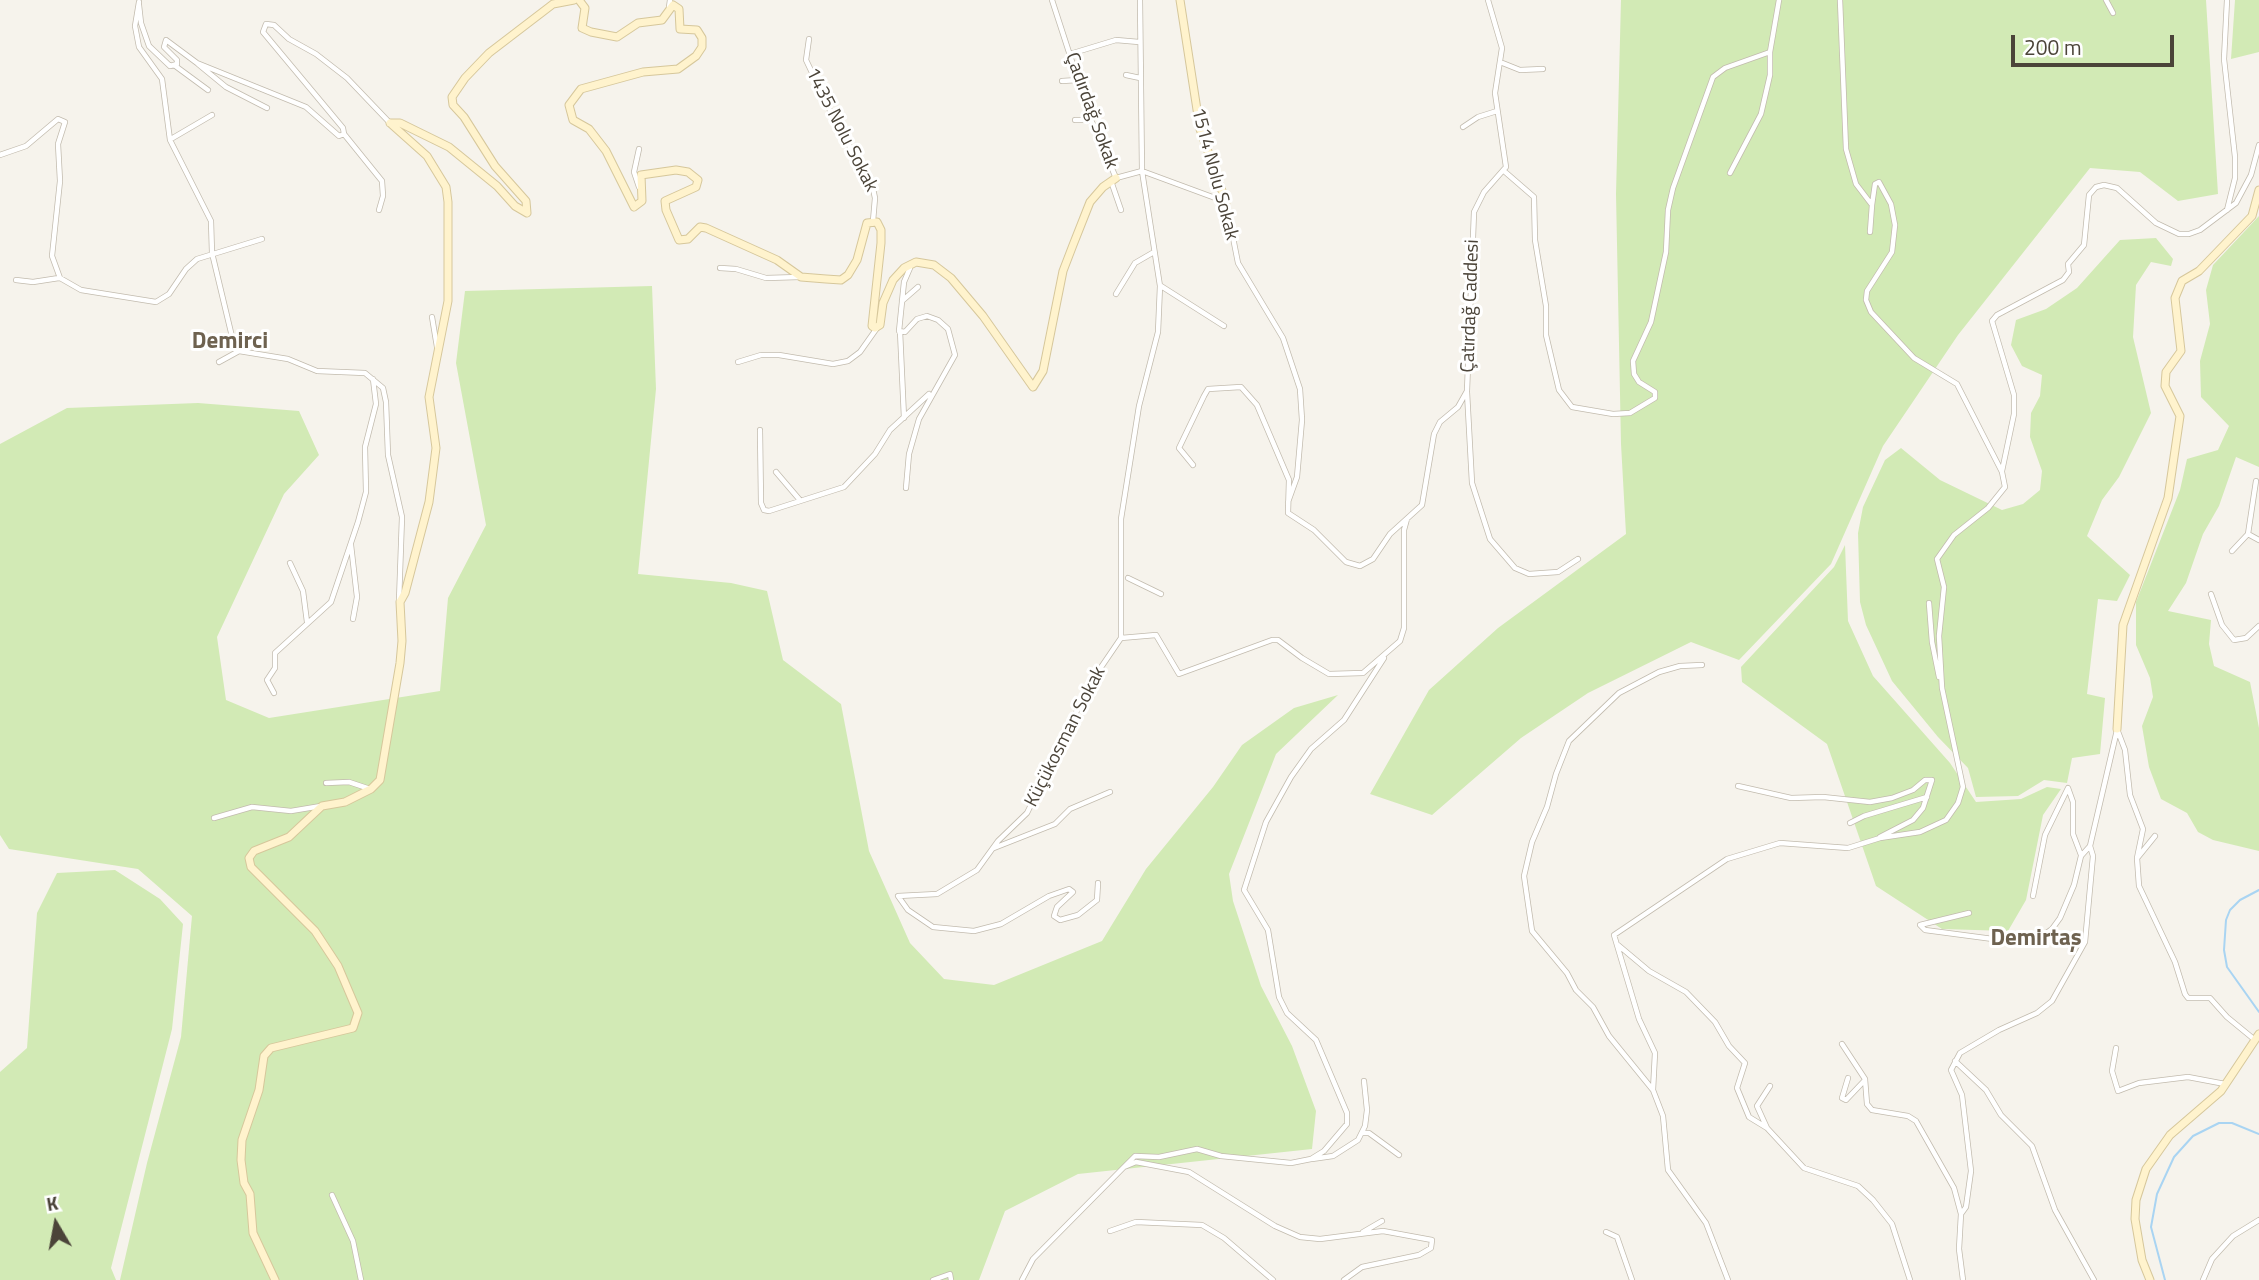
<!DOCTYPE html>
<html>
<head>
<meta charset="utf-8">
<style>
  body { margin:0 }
  #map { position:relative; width:2259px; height:1280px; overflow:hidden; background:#f6f3ec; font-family:"Titillium Web",sans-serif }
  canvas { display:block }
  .north { position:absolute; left:21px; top:1189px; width:70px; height:70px; -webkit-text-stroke:5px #fff; paint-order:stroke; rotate:350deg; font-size:19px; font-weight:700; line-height:28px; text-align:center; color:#4b4439 }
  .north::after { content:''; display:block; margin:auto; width:24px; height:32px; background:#4b4439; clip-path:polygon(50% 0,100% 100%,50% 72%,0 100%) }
  .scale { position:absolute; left:2011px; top:35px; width:163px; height:32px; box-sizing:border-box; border:4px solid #4b4439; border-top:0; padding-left:9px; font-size:21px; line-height:24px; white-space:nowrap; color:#4b4439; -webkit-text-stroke:5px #fff; paint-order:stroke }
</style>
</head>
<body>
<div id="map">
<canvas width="2259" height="1280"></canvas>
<div class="north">K</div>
<div class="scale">200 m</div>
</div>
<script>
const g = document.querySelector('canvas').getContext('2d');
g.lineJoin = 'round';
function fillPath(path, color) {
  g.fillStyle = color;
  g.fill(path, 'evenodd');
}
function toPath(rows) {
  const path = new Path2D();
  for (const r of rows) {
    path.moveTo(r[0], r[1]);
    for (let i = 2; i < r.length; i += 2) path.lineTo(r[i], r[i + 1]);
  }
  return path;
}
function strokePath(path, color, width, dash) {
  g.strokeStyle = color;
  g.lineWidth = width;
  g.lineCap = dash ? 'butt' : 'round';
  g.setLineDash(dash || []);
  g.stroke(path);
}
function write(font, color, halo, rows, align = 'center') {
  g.font = font + ' "Titillium Web",sans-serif';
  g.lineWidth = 6;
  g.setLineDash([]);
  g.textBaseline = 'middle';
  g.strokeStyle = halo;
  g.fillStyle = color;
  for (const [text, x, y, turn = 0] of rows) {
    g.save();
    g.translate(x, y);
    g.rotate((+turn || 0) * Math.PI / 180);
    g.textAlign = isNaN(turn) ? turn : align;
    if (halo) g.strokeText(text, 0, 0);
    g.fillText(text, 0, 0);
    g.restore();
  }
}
const green = toPath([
  [1621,0,2206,0,2218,194,2178,201,2140,172,2090,168,1958,335,1883,446,1831,564,1739,660,1691,642,1588,693,1521,738,1432,815,1370,794,1429,690,1498,628,1626,534,1621,444,1616,194],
  [2235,0,2259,0,2259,52,2231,59],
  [2259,216,2259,467,2236,457,2219,506,2203,534,2186,583,2168,611,2211,620,2209,644,2214,666,2250,682,2259,728,2259,851,2213,840,2198,832,2187,813,2161,799,2149,767,2142,726,2153,697,2150,678,2136,645,2136,602,2180,490,2187,459,2218,450,2229,426,2201,397,2200,361,2210,324,2206,290,2213,265],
  [2156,238,2173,259,2171,266,2151,262,2136,285,2133,337,2151,413,2119,477,2102,500,2087,536,2130,575,2117,601,2098,599,2087,694,2105,698,2100,754,2072,758,2067,783,2044,780,2018,796,1976,797,1968,768,1938,737,1892,681,1866,625,1860,602,1858,533,1863,507,1885,460,1901,448,1940,480,2002,510,2023,504,2040,490,2042,471,2030,437,2031,413,2040,396,2042,375,2022,366,2011,345,2016,320,2046,309,2077,288,2120,240],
  [652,286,656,389,638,574,731,583,767,591,783,660,841,704,869,851,910,943,944,979,994,985,1102,941,1146,869,1213,787,1242,745,1294,708,1338,695,1276,754,1229,874,1233,901,1261,986,1292,1046,1316,1111,1312,1149,1078,1174,1005,1211,979,1280,120,1280,147,1163,181,1037,192,916,138,869,9,849,0,835,0,444,67,408,198,403,299,411,319,455,284,494,217,637,226,700,269,718,440,691,448,598,486,525,456,363,465,291],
  [1845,545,1848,621,1873,676,1950,763,1976,802,2021,799,2047,787,2061,789,2043,815,2026,900,2008,931,1942,929,1876,886,1827,744,1742,682,1741,667,1834,567],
  [115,870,160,899,183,924,172,1029,111,1268,116,1280,0,1280,0,1072,27,1048,37,913,57,873]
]);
const stream = toPath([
  [2259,890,2240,900,2230,910,2226,920,2224,950,2227,967,2259,1012],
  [2165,1280,2151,1227,2157,1194,2174,1157,2193,1136,2219,1123,2232,1123,2259,1134]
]);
const street = toPath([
  [1052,0,1091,120,1116,178,1142,171,1140,0],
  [1840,0,1846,149,1856,184,1872,205,1870,232],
  [2106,0,2113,13],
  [139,2,135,26,139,47,162,79,170,140,211,221,212,253,234,345,239,351,288,359,317,371,365,373,383,388,386,402,388,455,402,517,399,601],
  [139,5,141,23,149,46,170,66,177,64,177,60,164,47,166,40,197,63,306,107,339,136,344,134,343,128,263,32,266,24,274,25,289,39,316,54,347,78,390,123],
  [669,7,670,0],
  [809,39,806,60,836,123,872,184,875,198,873,221],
  [1070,54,1116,40,1139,42],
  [1500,62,1520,70,1543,69],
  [198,64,226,87,267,108],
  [174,65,208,90],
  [1126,75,1140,78],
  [1062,81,1078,80],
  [1075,120,1091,120],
  [1463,127,1478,117,1497,111],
  [344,134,382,181,383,196,379,210],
  [171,139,212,115],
  [639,149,634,172,639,187],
  [0,155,26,146,58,119,65,122,58,144,60,181,52,256,60,278,81,290,156,302,169,294,186,269,197,259,262,239],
  [1504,171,1534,197,1535,240,1546,306,1546,335,1559,390,1572,407,1613,414,1630,413,1655,398,1655,392,1639,382,1634,374,1633,361,1651,322,1666,252,1668,210,1673,188,1713,77,1725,68,1770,52],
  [1730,173,1761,114,1770,75,1770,52,1779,0],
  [1111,181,1121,210],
  [2227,210,2235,178,2235,157,2224,59,2227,0],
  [720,268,736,269,766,278,800,277],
  [16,280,33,282,59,278],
  [1161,286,1224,326],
  [1116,294,1135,263,1154,252],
  [902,301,918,287],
  [432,317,437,347],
  [900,331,904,418],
  [219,362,239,351],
  [738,362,761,355,779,355,833,364,848,361,860,352,877,328],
  [1467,392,1472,483,1490,539,1515,568,1529,574,1558,572,1578,559],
  [760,430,761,503,764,510,769,511,844,487,875,454,890,430,929,394],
  [1193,465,1179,448,1204,396,1208,389,1241,387,1257,405,1289,480,1288,513,1314,530,1346,562,1360,566,1373,559,1390,534,1422,505,1434,434,1440,422,1458,407,1467,391,1474,212,1484,192,1506,167,1495,93,1502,48,1488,0],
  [2002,471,2014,414,2014,395,1992,321,1997,315,2063,280,2069,272,2068,264,2084,245,2089,195,2096,187,2104,185,2117,188,2156,223,2179,234,2189,234,2200,230,2236,203,2251,175,2259,145],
  [776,472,799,499],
  [906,488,909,454,919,419,955,355,948,329,938,320,927,316,917,319,905,332,899,331,904,282,910,268],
  [2248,534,2259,540],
  [351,545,357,597,353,619],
  [2232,551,2248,534,2256,481],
  [290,563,303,591,307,622],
  [1128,578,1161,594],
  [2211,594,2222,625,2234,640,2246,638,2259,626],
  [1929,603,1932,642,1939,677],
  [1121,638,1156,635,1179,674,1272,640,1278,640,1302,658,1329,674,1363,673,1400,641,1404,628,1404,530,1407,519],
  [274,693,267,680,275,668,275,653,331,602,358,522,366,492,365,447,376,404,373,379],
  [2117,729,2125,750,2130,795,2143,829,2137,858,2139,886,2175,962,2185,994,2188,998,2210,998,2227,1017,2255,1040],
  [326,783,349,782,370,789],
  [1738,786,1791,798,1823,797,1870,802,1892,798,1913,790,1925,780,1932,780,1923,808,1913,820,1880,837],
  [214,818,252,807,291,811,321,806],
  [1850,823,1864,816,1927,797],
  [994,848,1055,824,1070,809,1110,792],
  [2138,857,2155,836],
  [1098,883,1097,900,1078,915,1060,920,1054,916,1057,907,1073,892,1069,889,1049,896,1001,924,974,931,933,927,908,910,898,896,937,894,977,870,998,841,1027,813,1091,682,1121,638,1121,519,1139,406,1158,332,1160,286,1142,171,1226,202,1238,263,1283,338,1300,389,1302,420,1297,477,1288,502],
  [2033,896,2045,835,2068,788,2073,802,2073,834,2081,855],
  [1969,913,1920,925,1925,930,2023,943,2035,941,2052,929,2060,918,2074,885,2081,856,2090,846,2117,730],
  [1618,945,1649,971,1686,992,1715,1022,1729,1046,1745,1063,1737,1088,1749,1117,1767,1128,1804,1168,1858,1186,1873,1200,1892,1224,1910,1280],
  [1842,1044,1865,1079,1867,1104,1872,1110,1908,1116,1916,1121,1954,1188,1961,1214],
  [2116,1048,2112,1071,2118,1091,2139,1083,2188,1077,2225,1084],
  [1955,1061,1986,1090,2001,1115,2032,1146,2055,1210,2094,1280],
  [1848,1078,1842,1098,1846,1100,1865,1080],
  [1653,1090,1609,1036,1593,1007,1576,990,1567,973,1532,931,1524,876,1532,842,1547,807,1556,774,1569,741,1619,693,1659,672,1680,666,1702,665],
  [1767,1128,1757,1106,1770,1086],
  [1362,1133,1369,1133,1399,1155],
  [1312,1159,1333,1156,1358,1140,1365,1126,1367,1110,1364,1081],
  [1124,1167,1135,1156,1159,1157,1197,1149,1221,1156,1291,1163,1311,1159,1324,1151,1347,1124,1347,1113,1316,1040,1287,1013,1279,997,1268,930,1244,890,1266,822,1291,777,1311,749,1344,720,1384,658],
  [332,1195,353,1241,361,1280],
  [1110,1231,1136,1222,1202,1225,1224,1238,1273,1280],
  [1363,1232,1382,1221],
  [1606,1232,1617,1237,1632,1280],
  [933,1280,950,1274,951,1280],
  [1022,1280,1033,1259,1124,1167,1136,1162,1189,1172,1275,1226,1300,1237,1320,1239,1383,1231,1432,1240,1431,1248,1419,1255,1362,1267,1344,1280],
  [1728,1280,1706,1223,1668,1170,1663,1116,1653,1090,1655,1053,1639,1019,1614,935,1727,859,1780,843,1848,848,1880,838,1920,832,1946,820,1958,803,1963,787,1942,688,1939,636,1944,587,1937,559,1954,535,1988,508,2005,487,2002,472,1957,384,1914,358,1871,312,1866,300,1867,291,1892,252,1895,225,1891,204,1879,182,1875,184,1872,205],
  [1963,1280,1959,1249,1961,1214,1966,1207,1971,1171,1962,1095,1951,1070,1960,1053,1999,1030,2037,1013,2052,1001,2085,942,2093,856,2090,846],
  [2203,1280,2212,1259,2233,1236,2259,1220]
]);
const secondary = toPath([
  [579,0,585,8,582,28,591,32,617,37,638,23,662,20,673,5,679,9,680,29,697,30,702,38,702,47,696,56,678,69,643,72,581,89,569,105,573,120,589,129,606,151,634,207,642,201,641,175,676,170,688,172,698,180,696,187,665,201,666,210,679,240,688,239,700,227,706,228,777,260,801,277,826,279,841,280,848,275,857,260,867,223,877,222,881,230,881,243,872,326,875,328,880,325,883,303,893,280,904,268,916,262,934,265,951,278,983,316,1033,387,1043,371,1063,271,1073,245,1090,202,1103,187,1116,178],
  [1180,0,1200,129,1226,202],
  [390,123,400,123,449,147,497,186,515,206,527,213,526,201,495,166,464,117,453,105,452,97,465,78,489,53,553,4,574,0],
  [2117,729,2123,625,2168,498,2180,416,2165,386,2166,372,2181,351,2175,298,2182,281,2199,271,2252,216,2259,190],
  [275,1280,253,1233,250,1194,244,1183,241,1160,242,1140,259,1090,264,1056,271,1048,353,1028,358,1013,338,966,315,931,251,867,249,858,254,851,289,837,322,806,345,802,371,789,380,780,400,663,402,641,400,602,405,593,429,502,436,448,429,397,448,301,448,202,446,187,427,156,390,123],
  [2150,1280,2142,1260,2135,1219,2136,1200,2146,1169,2170,1135,2221,1091,2259,1034]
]);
const streetNames = [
  ["Çadırdağ Sokak",1091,111,70],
  ["1435 Nolu Sokak",841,130,63],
  ["1514 Nolu Sokak",1214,174,75],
  ["Çatırdağ Caddesi",1471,306,-88],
  ["Küçükosman Sokak",1066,737,-63]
];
const quarterNames = [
  ["Demirci",230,342],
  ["Demirtaş",2036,939]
];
fillPath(green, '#d2eab5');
strokePath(stream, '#a9d4f2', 2);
strokePath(street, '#c2bbae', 6);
strokePath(secondary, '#d6c79b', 9);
strokePath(street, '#fff', 4.5);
strokePath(secondary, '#fff3cd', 7);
write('19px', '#4b4439', '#fff', streetNames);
write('bold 23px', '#6e6250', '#fff', quarterNames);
</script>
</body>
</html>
